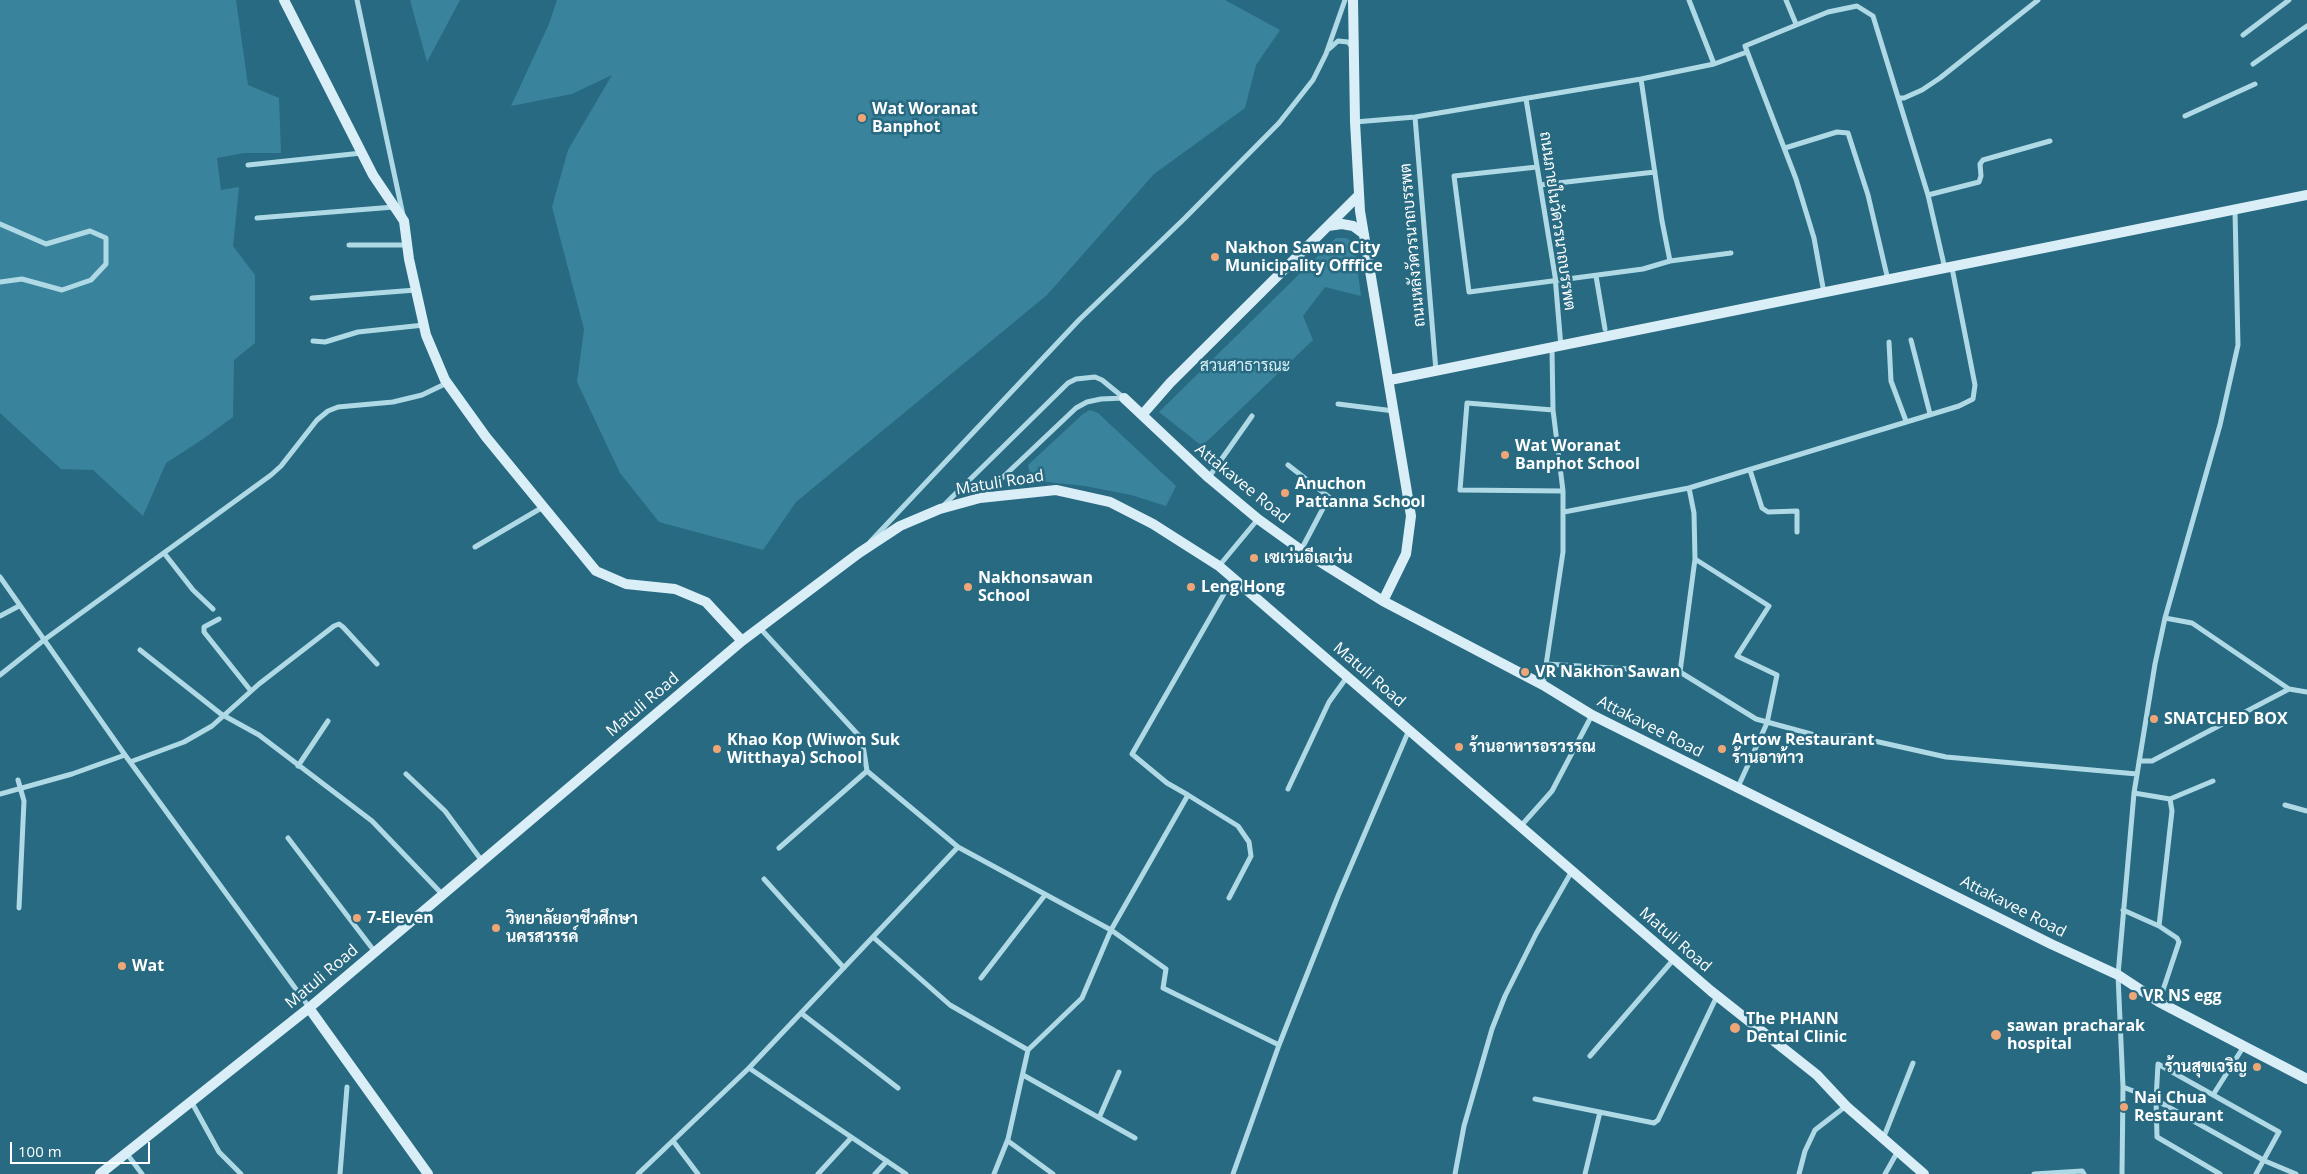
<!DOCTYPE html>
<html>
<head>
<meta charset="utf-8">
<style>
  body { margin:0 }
  #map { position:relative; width:2307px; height:1174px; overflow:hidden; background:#286a81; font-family:"Open Sans",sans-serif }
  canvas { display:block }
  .scale { position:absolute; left:10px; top:1142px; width:140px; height:22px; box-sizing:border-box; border:2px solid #fff; border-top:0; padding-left:6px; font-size:15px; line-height:18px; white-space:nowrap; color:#fff; -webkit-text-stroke:4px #286a81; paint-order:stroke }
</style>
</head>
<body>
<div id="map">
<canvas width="2307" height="1174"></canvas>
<div class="scale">100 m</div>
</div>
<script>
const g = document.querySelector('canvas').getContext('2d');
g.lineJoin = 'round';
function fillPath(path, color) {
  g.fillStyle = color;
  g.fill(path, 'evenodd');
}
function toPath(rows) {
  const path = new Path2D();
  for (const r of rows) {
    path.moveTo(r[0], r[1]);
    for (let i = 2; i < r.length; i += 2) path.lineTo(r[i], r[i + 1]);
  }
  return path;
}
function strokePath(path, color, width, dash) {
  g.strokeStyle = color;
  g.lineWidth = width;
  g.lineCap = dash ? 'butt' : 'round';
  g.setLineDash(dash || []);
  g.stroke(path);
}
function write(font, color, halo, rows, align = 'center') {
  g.font = font + ' "Open Sans",Sarabun,sans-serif';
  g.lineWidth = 5;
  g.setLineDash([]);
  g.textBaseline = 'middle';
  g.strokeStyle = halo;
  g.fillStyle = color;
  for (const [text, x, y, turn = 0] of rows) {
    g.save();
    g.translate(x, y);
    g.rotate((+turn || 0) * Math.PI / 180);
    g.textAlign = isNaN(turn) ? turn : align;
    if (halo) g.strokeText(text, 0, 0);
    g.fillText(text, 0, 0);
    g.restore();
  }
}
const green = toPath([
  [0,0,236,0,248,85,279,98,281,153,244,153,217,158,221,190,239,187,233,246,255,275,255,343,234,360,233,417,203,439,166,463,143,516,93,470,61,469,0,413],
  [410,0,460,0,427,62],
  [557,0,1225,0,1280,30,1256,65,1245,108,1154,174,1047,295,796,502,763,550,659,522,620,473,577,382,584,329,552,207,568,150,612,75,572,94,511,106,549,24],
  [1336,238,1346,238,1354,243,1361,296,1325,287,1303,316,1313,340,1202,446,1159,412],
  [1090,410,1098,413,1176,486,1166,506,1131,495,1085,486,1038,481,1033,477,1029,471,1028,465,1083,414]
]);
const street = toPath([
  [357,0,403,215],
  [1689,0,1714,64],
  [1786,0,1796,24],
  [2243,35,2289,0],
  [1329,49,1338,41,1348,42,1352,47],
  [2253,64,2307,26],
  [1899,98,1904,98,1922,90,1940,78,2038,0],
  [1526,99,1555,276,1561,347],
  [2185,116,2255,84],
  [1415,117,1436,371],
  [1355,122,1415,117,1641,79,1714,64,1747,52],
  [1785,148,1837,132,1848,133,1868,195,1888,280],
  [248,165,362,153],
  [1537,167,1454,176,1469,292,1643,269,1670,261,1662,221,1641,79],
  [1540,185,1655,172],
  [1928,195,1979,182,1981,176,1980,164,1983,160,2050,141],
  [257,218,394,207],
  [0,224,46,244,90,231,106,238,106,264,91,280,62,290,22,279,0,282],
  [349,245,407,245],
  [1670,261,1731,253],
  [1596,276,1605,329],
  [1824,293,1814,238,1796,179,1745,46,1828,12,1857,6,1873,16,1928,195,1945,269],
  [312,298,416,290],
  [1911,340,1930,414],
  [313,341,325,342,358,332,424,325],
  [1889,342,1891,381,1906,421],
  [1338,404,1394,411],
  [1553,410,1467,403,1460,490,1563,491],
  [1288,465,1329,497,1301,550],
  [1750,470,1762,508,1768,512,1797,511,1797,532],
  [1209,477,1252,416],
  [1689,488,1694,513,1695,559,1769,606,1737,656,1777,675,1767,723,1738,787],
  [982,497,1076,408,1087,402,1101,399,1124,398],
  [943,506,1068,383,1076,379,1095,377,1102,380,1124,398],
  [1564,512,1689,488,1959,406,1973,399,1975,385,1952,268],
  [870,542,1079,320,1185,218,1279,123,1313,80,1326,54,1345,0],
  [475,547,543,507],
  [164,553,193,590,213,609],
  [1219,566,1258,519],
  [0,577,125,755,309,1007],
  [0,616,19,606],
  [2165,618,2192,623,2289,689],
  [219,619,204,627,204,632,251,691],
  [759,627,862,739,867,771,958,847,1111,930,1166,969,1163,988,1279,1045],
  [140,650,221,714,259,735,372,821,443,895],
  [1546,664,1680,672,1756,719,1822,737,1852,736,1946,757,2137,774],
  [1680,672,1695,559],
  [0,675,44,640,271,475,281,466,317,420,328,411,338,407,393,402,422,395,447,383],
  [1543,685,1563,552,1563,491,1553,410,1552,349],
  [2139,761,2152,761,2289,689,2307,692],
  [130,762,184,742,212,726,259,684,334,626,339,624,343,627,377,664],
  [298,766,328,721],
  [406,774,445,811,482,861],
  [18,780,24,801,19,908],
  [1288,789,1329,702,1347,677],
  [2134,793,2170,799,2172,811,2159,926,2177,938,2179,942,2159,1002],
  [0,794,72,774,125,755],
  [1188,795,1238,826,1249,842,1251,856,1229,898],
  [2170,799,2213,781],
  [2285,805,2307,811],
  [1520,827,1552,791,1592,715],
  [288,838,375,952],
  [779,848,867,771],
  [764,879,844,968],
  [2123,910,2159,926],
  [873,937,950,1005,1028,1050],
  [981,978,1045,895],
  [801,1013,898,1088],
  [1590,1056,1674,959],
  [749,1068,906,1174],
  [1023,1075,1135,1138],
  [2123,1087,2156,1100,2265,1161,2296,1174],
  [2213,1095,2244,1046],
  [1535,1099,1654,1123,1658,1120,1717,996],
  [191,1101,219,1152,241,1174],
  [1099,1118,1119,1072],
  [1883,1139,1913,1063],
  [673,1141,698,1174],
  [1008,1141,1053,1174],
  [127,1154,142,1174],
  [340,1174,347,1087],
  [638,1174,749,1068,958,847],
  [818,1174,851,1138],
  [875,1174,887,1161],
  [994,1174,1008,1139,1028,1050,1082,998,1111,930,1188,795,1167,783,1132,754,1233,578],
  [1233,1174,1279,1045,1338,896,1409,730],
  [1455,1174,1464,1126,1492,1029,1505,996,1536,934,1572,871],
  [1585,1174,1600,1112],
  [1799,1174,1805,1151,1815,1130,1846,1106],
  [1885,1174,1898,1151],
  [2034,1174,2082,1171,2084,1174],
  [2122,1174,2123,1087,2118,975,2134,793,2155,664,2165,618,2220,425,2238,345,2235,211],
  [2220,1174,2157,1137,2156,1100,2158,1064,2279,1132,2256,1174]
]);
const secondary = toPath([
  [284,0,373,175,404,221,409,259,426,335,445,380,486,437,596,571,626,584,675,589,706,602,742,641],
  [1353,0,1355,122,1360,211,1411,516,1406,554,1383,601],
  [1328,226,1342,224,1353,226,1364,234],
  [1390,380,2307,195],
  [1124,398,1209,478,1258,519,1301,550,1383,601,1543,685,1592,715,2051,944,2118,975,2159,1002,2307,1079],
  [1142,415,1170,383,1359,195],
  [309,1008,428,1174],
  [100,1174,309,1008,742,641,859,553,900,526,940,509,980,498,1056,490,1110,502,1153,524,1219,566,1711,991,1817,1075,1846,1106,1924,1174]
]);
const markers = [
  [862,118,5,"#eea676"],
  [1215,257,5,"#eea676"],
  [1505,455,5,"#eea676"],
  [1285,493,5,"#eea676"],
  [1254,558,5,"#eea676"],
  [968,587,5,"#eea676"],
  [1191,587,5,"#eea676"],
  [1525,672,5,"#eea676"],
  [2154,719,5,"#eea676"],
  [1459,747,5,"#eea676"],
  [717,749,5,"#eea676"],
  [1722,749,5,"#eea676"],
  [357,918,5,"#eea676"],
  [496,928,5,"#eea676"],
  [122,966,5,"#eea676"],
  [2133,996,5,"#eea676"],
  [1735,1028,6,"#eea676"],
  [1996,1035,6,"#eea676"],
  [2257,1067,5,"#eea676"],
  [2124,1107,5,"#eea676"]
];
const poiNames = [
  ["Wat Woranat",872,109],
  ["Banphot",872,127],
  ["Nakhon Sawan City",1225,248],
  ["Municipality Offfice",1225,266],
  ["Wat Woranat",1515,446],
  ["Banphot School",1515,464],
  ["Anuchon",1295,484],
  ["Pattanna School",1295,502],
  ["เซเว่นอีเลเว่น",1264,558],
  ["Nakhonsawan",978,578],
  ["School",978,596],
  ["Leng Hong",1201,587],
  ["VR Nakhon Sawan",1535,672],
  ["SNATCHED BOX",2164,719],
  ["Khao Kop (Wiwon Suk",727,740],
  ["Witthaya) School",727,758],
  ["Artow Restaurant",1732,740],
  ["ร้านอาท้าว",1732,758],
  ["ร้านอาหารอรวรรณ",1469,747],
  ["7-Eleven",367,918],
  ["วิทยาลัยอาชีวศึกษา",506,919],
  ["นครสวรรค์",506,937],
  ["Wat",132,966],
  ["VR NS egg",2143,996],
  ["The PHANN",1746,1019],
  ["Dental Clinic",1746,1037],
  ["sawan pracharak",2007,1026],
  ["hospital",2007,1044],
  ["ร้านสุขเจริญ",2247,1067,"right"],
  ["Nai Chua",2134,1098],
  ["Restaurant",2134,1116]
];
const streetNames = [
  ["ถนนภายในวัดวรนาถบรรพต",1557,221,82],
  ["ถนนหลังวัดวรนาถบรรพต",1413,245,-95],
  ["Matuli Road",1000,483,-9],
  ["Attakavee Road",1242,484,39],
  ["Matuli Road",1369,675,41],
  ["Matuli Road",643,705,-40],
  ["Attakavee Road",1650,727,27],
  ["Attakavee Road",2013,907,27],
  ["Matuli Road",1675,940,41],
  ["Matuli Road",322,977,-40]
];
const parkNames = [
  ["สวนสาธารณะ",1245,366]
];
fillPath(green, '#39849c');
strokePath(street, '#b0d9e6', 5);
strokePath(secondary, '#d9eef6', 10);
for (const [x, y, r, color] of markers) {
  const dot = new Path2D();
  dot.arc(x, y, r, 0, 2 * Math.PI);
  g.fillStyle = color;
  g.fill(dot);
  strokePath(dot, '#286a81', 2);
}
write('bold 16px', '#fff', '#286a81', poiNames, 'left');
write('16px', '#fff', '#286a81', streetNames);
write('16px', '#d3edf5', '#286a81', parkNames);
</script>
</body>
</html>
